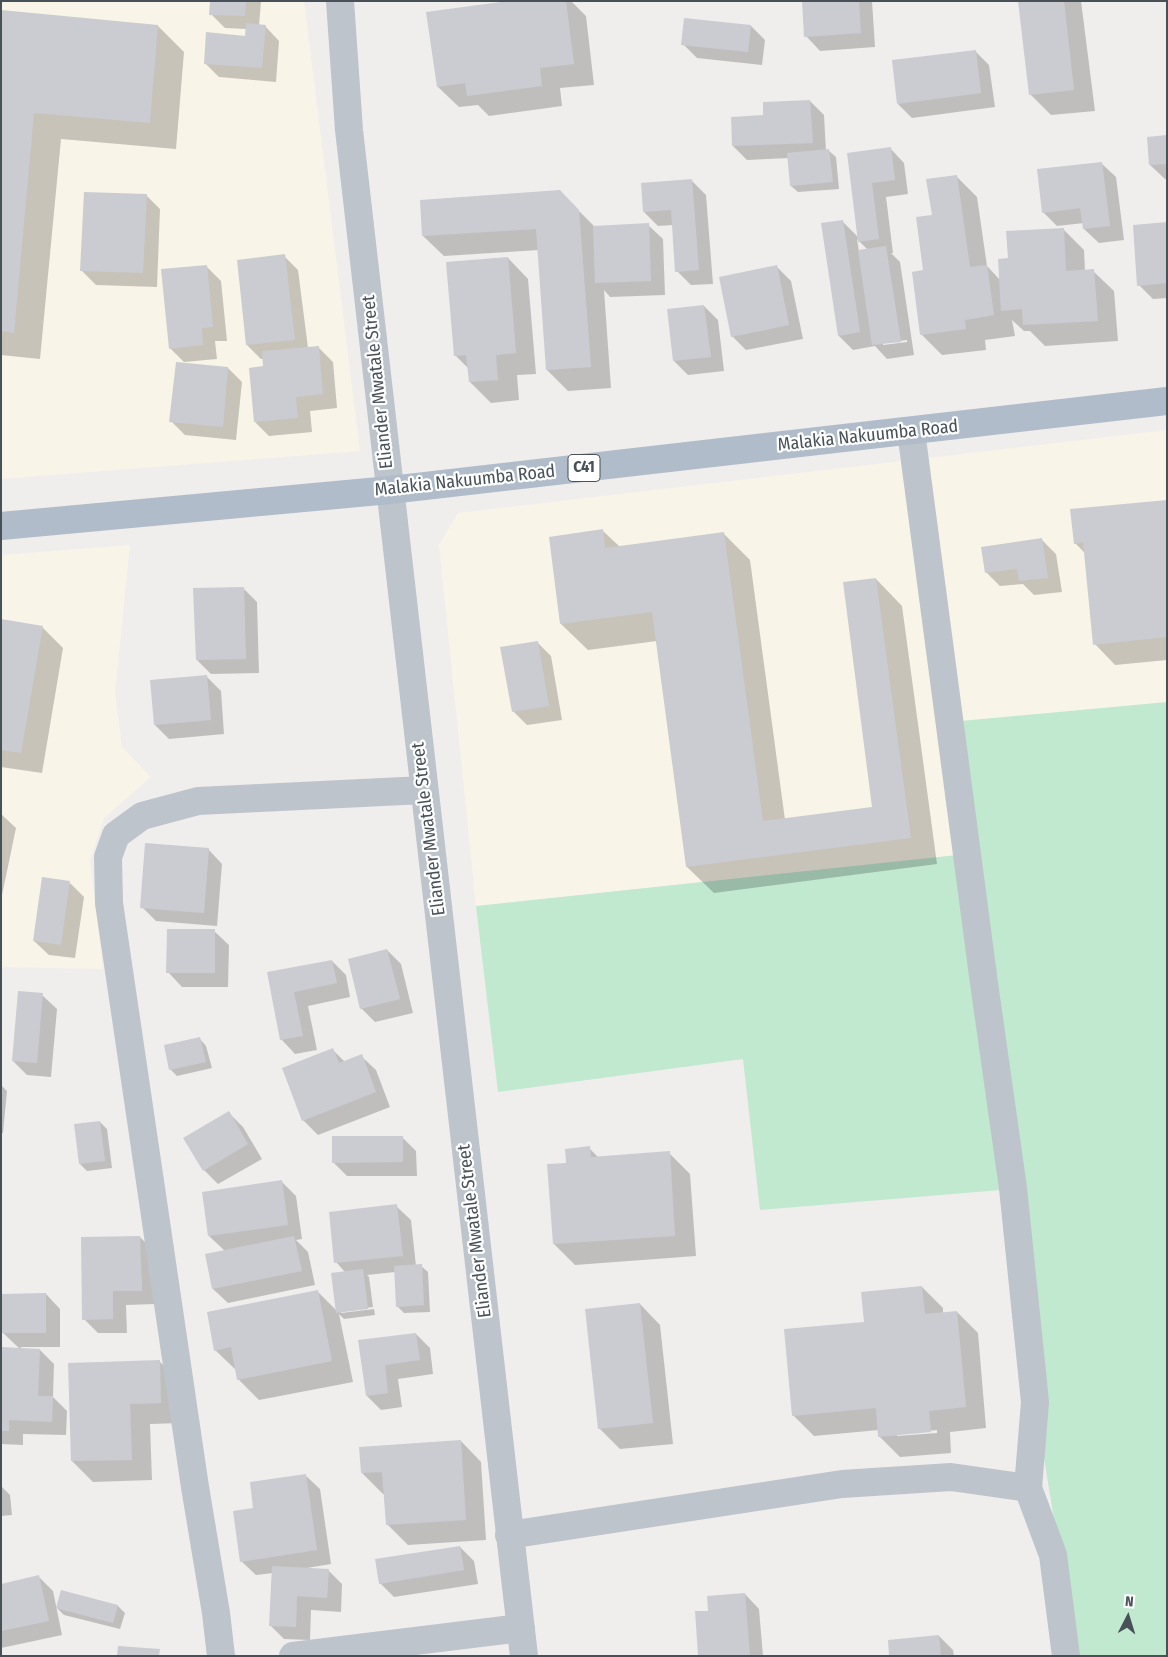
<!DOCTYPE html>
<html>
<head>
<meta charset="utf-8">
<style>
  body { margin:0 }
  #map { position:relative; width:1168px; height:1657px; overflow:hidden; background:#f0eded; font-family:"Fira Sans Condensed",sans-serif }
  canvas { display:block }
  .frame { position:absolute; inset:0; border:2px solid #485058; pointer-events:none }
  .north { position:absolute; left:1103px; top:1592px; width:50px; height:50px; -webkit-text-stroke:4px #fff; paint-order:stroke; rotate:5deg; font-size:14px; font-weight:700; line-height:20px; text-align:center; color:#485058 }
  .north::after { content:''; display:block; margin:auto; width:18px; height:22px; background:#485058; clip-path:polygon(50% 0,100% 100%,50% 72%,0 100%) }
</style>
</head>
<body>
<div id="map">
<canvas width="1168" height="1657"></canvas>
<div class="frame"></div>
<div class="north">N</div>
</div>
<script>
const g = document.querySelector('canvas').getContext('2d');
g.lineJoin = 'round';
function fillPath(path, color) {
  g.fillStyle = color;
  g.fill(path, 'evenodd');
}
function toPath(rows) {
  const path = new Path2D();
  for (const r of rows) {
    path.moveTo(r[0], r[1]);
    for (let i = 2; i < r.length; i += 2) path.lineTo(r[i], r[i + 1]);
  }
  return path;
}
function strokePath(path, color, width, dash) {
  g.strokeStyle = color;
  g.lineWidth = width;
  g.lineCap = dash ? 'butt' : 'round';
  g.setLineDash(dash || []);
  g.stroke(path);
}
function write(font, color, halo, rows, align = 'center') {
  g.font = font + ' "Fira Sans Condensed",sans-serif';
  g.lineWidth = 4.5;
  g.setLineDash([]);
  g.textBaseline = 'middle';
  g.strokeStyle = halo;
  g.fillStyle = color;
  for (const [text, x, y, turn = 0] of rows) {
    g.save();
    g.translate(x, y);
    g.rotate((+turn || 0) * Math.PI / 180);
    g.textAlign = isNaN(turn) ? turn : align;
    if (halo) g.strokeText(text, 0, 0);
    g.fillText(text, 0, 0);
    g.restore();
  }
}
const commercial = toPath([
  [1,1,304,1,360,451,1,479],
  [1167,430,1167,702,967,854,476,906,439,545,458,513],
  [130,545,115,692,122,747,151,777,104,818,90,860,103,969,1,967,1,555]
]);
const green = toPath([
  [1167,702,1167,1656,1076,1656,1035,1402,1013,1189,760,1210,743,1059,498,1092,476,906,967,854,950,722]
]);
const shadow = toPath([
  [211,1,261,1,259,26,265,26,279,41,276,82,219,77,205,63,246,37,247,29,225,28,211,14],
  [519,1,571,1,586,16,594,85,560,88,562,106,489,116,478,105,459,107,438,87],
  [804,1,872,1,875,47,820,51,806,36],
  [1019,1,1081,1,1095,111,1051,115,1031,95],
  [1,12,158,26,184,52,176,149,61,139,40,359,1,355],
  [751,26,765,40,762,65,697,58,683,44],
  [975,51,989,65,995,107,912,118,898,104],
  [810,101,824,115,826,151,829,151,836,157,839,189,798,192,791,186,789,158,747,160,733,146,764,116],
  [1167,136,1167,179,1165,179,1150,165],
  [890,148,904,163,908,194,886,197,893,253,891,253,900,262,914,355,887,359,875,346,853,350,839,336,843,222,859,238,848,154],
  [857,239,868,250,859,252],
  [907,340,907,342,883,345,883,343],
  [1101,163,1116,177,1124,240,1099,243,1084,229,1084,223,1057,226,1043,212],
  [956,176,977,197,987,266,1000,280,1009,259,1063,229,1084,250,1085,271,1093,271,1114,291,1118,341,1045,346,1030,331,1024,331,1012,320,1015,336,985,340,986,350,942,355,922,335,924,271,933,217],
  [692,181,706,195,713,284,691,285,677,271,673,225,658,226,644,212],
  [560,192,595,227,648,225,663,239,665,295,610,297,604,290,611,388,568,391,547,370,539,250,444,256,423,236],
  [146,195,160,209,157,287,96,285,82,271],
  [1167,223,1167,298,1153,299,1139,285],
  [284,256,298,270,308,348,318,347,333,362,337,408,310,411,312,432,269,436,255,422,265,368,264,359,261,359,247,345],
  [508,258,528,279,536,374,517,375,519,400,491,403,470,382,469,369,455,355],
  [207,267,221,281,227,341,215,341,217,359,184,362,170,348],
  [777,267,791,281,803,339,746,350,732,336],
  [704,306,718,320,724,371,688,375,674,361],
  [177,363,228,368,242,382,236,440,185,435,171,421],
  [1167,501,1167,660,1115,665,1095,644,1085,553,1075,543],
  [603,531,620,547,724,534,750,560,785,820,873,808,876,579,902,606,937,864,714,893,687,867,657,641,588,650,561,624],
  [1042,540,1056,554,1062,592,1034,595,1023,584,1000,586,986,572],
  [243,588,257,602,259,673,211,674,197,660],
  [1,620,42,627,63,648,42,773,1,767],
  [537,642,551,656,562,720,527,725,513,711],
  [206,676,221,691,224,734,169,739,155,725],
  [1,814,16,828,1,900],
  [208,849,222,864,217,926,156,921,142,907],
  [70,883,84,897,75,958,49,955,34,941],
  [214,931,229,945,228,987,182,987,168,972],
  [387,950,401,964,413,1013,375,1022,361,1008],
  [332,961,346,975,350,997,308,1006,317,1050,295,1054,281,1039,268,973],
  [42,995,57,1009,51,1077,27,1075,13,1061],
  [200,1039,206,1046,212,1068,177,1076,170,1069],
  [333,1050,345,1062,361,1056,376,1070,390,1107,318,1135,303,1120],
  [1,1085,7,1091,3,1133,1,1133],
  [229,1113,243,1127,262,1159,218,1184,204,1170],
  [100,1122,107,1129,112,1168,87,1171,80,1164],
  [402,1137,416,1151,417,1176,347,1176,333,1162],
  [589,1148,599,1158,669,1153,690,1174,696,1256,575,1265,554,1244,567,1164],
  [282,1182,296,1196,302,1239,296,1240,308,1252,315,1285,228,1303,213,1289,207,1255,225,1251,209,1236],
  [396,1206,411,1220,416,1266,421,1266,428,1272,430,1312,404,1313,397,1306,395,1272,367,1275,369,1277,373,1307,341,1311,341,1313,374,1309,375,1315,344,1319,339,1314,353,1382,259,1400,238,1379,237,1371,215,1350,318,1292,337,1311,345,1272,336,1262],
  [140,1237,154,1251,155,1304,126,1305,127,1333,98,1333,84,1319],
  [922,1287,943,1308,943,1314,957,1312,978,1333,986,1428,950,1432,951,1453,900,1457,879,1436,879,1430,814,1436,793,1415,865,1324],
  [937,1430,937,1433,897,1436,897,1434],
  [46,1294,60,1309,60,1347,21,1347,21,1349,40,1350,54,1364,53,1397,67,1411,66,1435,23,1434,23,1445,1,1444,1,1349,20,1349,3,1333],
  [640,1304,660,1325,673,1444,620,1449,599,1428],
  [416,1334,430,1348,433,1374,398,1379,402,1407,381,1410,367,1396,360,1341],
  [160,1362,181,1382,182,1423,150,1424,152,1480,93,1482,72,1461],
  [461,1441,481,1462,486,1540,408,1545,387,1524,385,1494,383,1494,362,1473],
  [305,1475,320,1489,331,1564,307,1568,307,1569,328,1570,342,1584,341,1612,311,1610,310,1640,284,1639,270,1625,273,1573,256,1575,241,1561,255,1509],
  [1,1486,10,1495,12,1515,1,1516],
  [460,1547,474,1561,478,1584,394,1597,380,1583],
  [39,1577,53,1591,62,1635,1,1648,1,1585],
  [62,1591,118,1606,125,1613,120,1629,64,1615,57,1608],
  [745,1594,759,1609,763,1656,700,1656,709,1612],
  [939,1636,953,1650,954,1656,891,1656]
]);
const building = toPath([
  [210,1,246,1,245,16,209,15],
  [508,1,566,1,574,64,540,68,542,86,467,96,465,83,437,87,426,12],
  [802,1,859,1,861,33,804,37],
  [1018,1,1064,1,1074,90,1029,95],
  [1,10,158,25,150,123,34,113,14,333,1,331],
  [684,18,751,25,748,52,681,45],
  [246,23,266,25,262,68,204,64,206,32,245,36],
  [976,50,981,93,897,104,892,60],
  [810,100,813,143,732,146,731,117,763,115,763,102],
  [1167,135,1167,164,1149,165,1147,137],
  [891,147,895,180,872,183,879,239,858,242,847,153],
  [829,149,833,182,790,186,787,153],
  [1102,162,1110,226,1083,229,1080,208,1042,213,1037,169],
  [957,175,970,267,987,265,994,315,965,320,966,329,920,335,912,272,923,270,916,217,932,215,926,179],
  [692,179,699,270,675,272,671,210,643,212,641,183],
  [560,190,579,210,591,367,546,370,536,229,422,236,420,200],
  [84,192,147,194,143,273,80,271],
  [843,220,860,332,838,336,821,223],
  [1167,222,1167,283,1137,286,1133,225],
  [649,223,651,281,595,283,593,226],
  [1064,228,1066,271,1094,269,1098,321,1023,325,1022,309,1001,311,998,259,1008,258,1006,231],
  [886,246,901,342,872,345,858,250],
  [285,254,295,340,246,345,237,260],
  [508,257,516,353,496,355,498,380,469,382,466,355,454,356,446,262],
  [207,265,213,327,202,328,203,345,169,349,161,269],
  [777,265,789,325,731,337,719,277],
  [704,305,711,357,673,361,667,309],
  [319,346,323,394,296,397,298,418,254,422,249,368,263,366,262,351],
  [176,362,228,367,223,427,169,422],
  [1167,500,1167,637,1093,645,1083,542,1074,544,1070,509],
  [603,529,605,548,724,532,763,821,872,807,843,582,876,578,911,838,686,867,652,612,560,624,549,537],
  [1042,538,1048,578,1019,581,1017,569,985,573,981,547],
  [244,587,246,659,196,660,193,588],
  [1,619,43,626,21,753,1,750],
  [538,641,549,706,512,712,500,647],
  [207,675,211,720,154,725,150,680],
  [145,843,209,848,204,913,140,908],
  [42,877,70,881,61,945,33,941],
  [167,929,215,929,215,973,166,973],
  [387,949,400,999,360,1009,348,959],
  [332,960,337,983,294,992,303,1036,280,1040,267,972],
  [18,991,43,993,37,1063,12,1061],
  [200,1037,206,1062,169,1070,164,1045],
  [333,1048,339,1063,362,1054,376,1092,302,1121,282,1068],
  [229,1111,248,1144,203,1171,183,1138],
  [100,1121,105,1161,79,1164,74,1124],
  [332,1136,403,1136,403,1162,332,1163],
  [590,1146,591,1157,670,1151,675,1236,553,1244,547,1164,566,1163,565,1149],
  [282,1180,288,1225,208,1236,202,1192],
  [397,1204,403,1256,334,1263,329,1212],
  [140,1236,142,1291,113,1291,113,1319,82,1320,81,1237],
  [294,1236,302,1271,212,1289,205,1254],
  [422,1264,424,1305,396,1307,394,1266],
  [363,1269,368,1309,336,1313,331,1273],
  [922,1286,925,1314,957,1311,966,1407,929,1411,931,1432,878,1437,876,1408,792,1416,784,1329,864,1322,861,1292],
  [318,1290,332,1361,237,1380,231,1347,214,1351,207,1312],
  [46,1293,46,1333,2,1333,2,1294],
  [640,1303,653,1423,598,1429,585,1309],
  [416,1333,420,1360,385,1365,388,1393,366,1396,358,1340],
  [1,1347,40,1349,38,1396,53,1396,52,1422,9,1420,9,1431,1,1431],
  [160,1360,161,1403,130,1404,132,1460,71,1461,68,1363],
  [461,1440,466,1520,386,1525,382,1472,361,1473,359,1447],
  [306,1474,317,1550,240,1562,233,1511,253,1508,250,1482],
  [460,1546,464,1570,379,1584,375,1559],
  [272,1566,329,1569,327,1598,297,1596,296,1627,269,1626],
  [39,1575,49,1621,1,1631,1,1584],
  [61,1590,118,1605,113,1623,56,1608],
  [745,1593,750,1656,698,1656,695,1611,708,1611,707,1596],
  [939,1635,941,1656,889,1656,888,1640],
  [118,1646,160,1649,159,1656,117,1656]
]);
const minor = toPath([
  [340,1,349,130,524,1656],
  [911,431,984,983,1013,1188,1035,1402,1028,1488],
  [509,1535,842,1484,951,1477,1028,1488,1053,1555,1066,1656],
  [221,1656,216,1613,195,1487,109,903,108,857,116,835,142,816,198,801,424,790],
  [293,1656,521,1628]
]);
const major = toPath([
  [1,526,390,490,1167,401]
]);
const shields = [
  [584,468,32]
];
const shieldNames = [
  ["C41",584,468]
];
const streetNames = [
  ["Eliander Mwatale Street",378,382,-96],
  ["Malakia Nakuumba Road",868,436,-6],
  ["Malakia Nakuumba Road",465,481,-6],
  ["Eliander Mwatale Street",429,829,-97],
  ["Eliander Mwatale Street",475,1231,-97]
];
fillPath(commercial, '#f9f4e8');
fillPath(green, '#c0e9d0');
fillPath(shadow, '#0003');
fillPath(building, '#cbccd1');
strokePath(minor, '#bdc4cb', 28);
strokePath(major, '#b0bcc9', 28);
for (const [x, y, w] of shields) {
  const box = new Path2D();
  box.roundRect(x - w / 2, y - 13.5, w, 27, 4);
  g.fillStyle = '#fff';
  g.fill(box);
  strokePath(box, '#485058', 1);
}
write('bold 16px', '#485058', null, shieldNames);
write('18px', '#485058', '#fff', streetNames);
</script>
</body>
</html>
